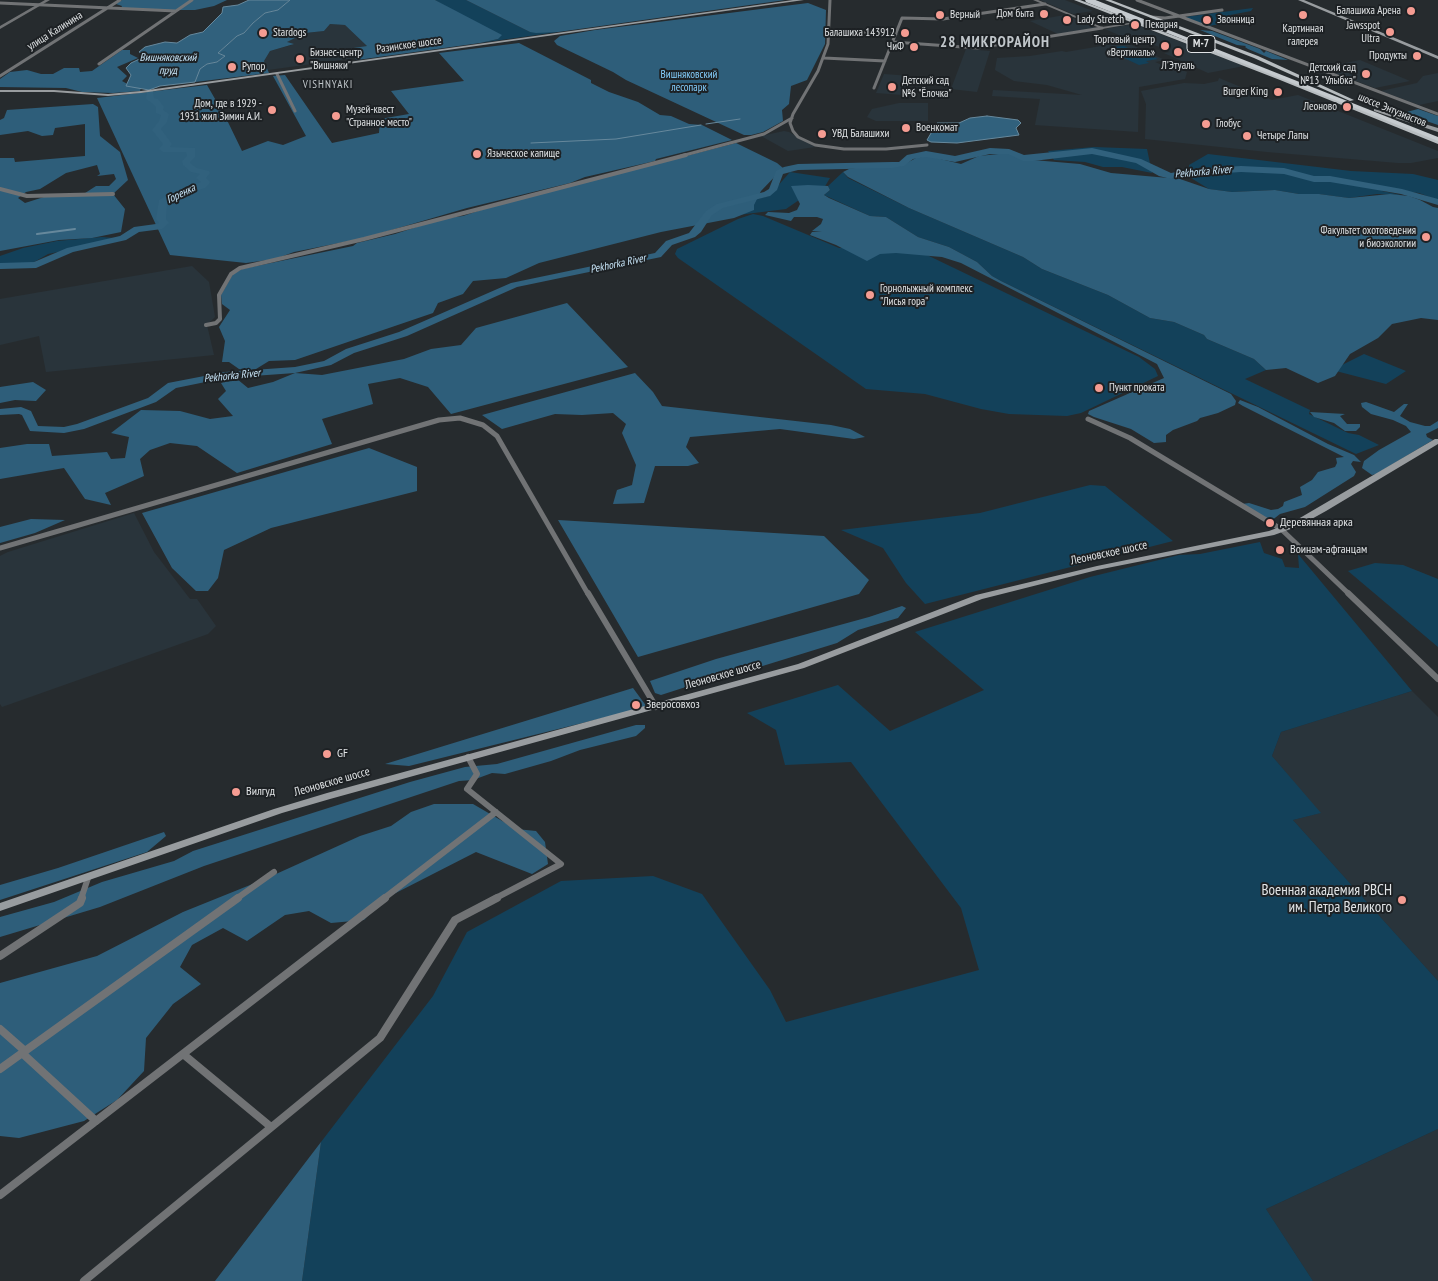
<!DOCTYPE html>
<html>
<head>
<meta charset="utf-8">
<style>
  body { margin:0 }
  canvas { display:block; background:#262b2e }
</style>
</head>
<body>
<canvas width="1438" height="1281"></canvas>
<script>
const g = document.querySelector('canvas').getContext('2d');
g.lineJoin = 'round';
function fillPath(path, color) {
  g.fillStyle = color;
  g.fill(path, 'evenodd');
}
function toPath(rows) {
  const path = new Path2D();
  for (const r of rows) {
    path.moveTo(r[0], r[1]);
    for (let i = 2; i < r.length; i += 2) path.lineTo(r[i], r[i + 1]);
  }
  return path;
}
function strokePath(path, color, width, dash) {
  g.strokeStyle = color;
  g.lineWidth = width;
  g.lineCap = dash ? 'butt' : 'round';
  g.setLineDash(dash || []);
  g.stroke(path);
}
function write(font, color, halo, rows, align = 'center') {
  g.font = font + ' "PT Sans Narrow",sans-serif';
  g.lineWidth = 4;
  g.setLineDash([]);
  g.textBaseline = 'middle';
  g.strokeStyle = halo;
  g.fillStyle = color;
  for (const [text, x, y, turn = 0] of rows) {
    g.save();
    g.translate(x, y);
    g.rotate((+turn || 0) * Math.PI / 180);
    g.textAlign = isNaN(turn) ? turn : align;
    if (halo) g.strokeText(text, 0, 0);
    g.fillText(text, 0, 0);
    g.restore();
  }
}
const built = toPath([
  [1040,0,1065,0,1093,11,1073,14],
  [1065,15,1096,28,1058,34,1030,21],
  [330,24,345,25,367,46,348,50,355,58,268,70,264,61,270,51,292,45,286,42,305,33,324,31],
  [1134,24,1244,66,1208,73,1164,53,1170,52,1148,42,1139,44,1105,29],
  [1125,42,1165,60,1155,62,1162,65,1169,64,1187,72,1185,79,1139,87,1138,132,1035,125,1040,99,992,96,993,90,1082,95,1047,85,1014,81,995,70,997,58,1030,56,1062,51,1066,52],
  [966,49,990,51,977,92,951,89],
  [1360,60,1410,81,1375,88,1321,68],
  [1438,73,1438,101,1419,105,1381,91,1417,83,1423,76],
  [884,74,910,76,903,95,876,93],
  [1219,78,1272,100,1298,95,1438,151,1438,158,1411,163,1398,163,1267,152,1145,139,1146,104,1141,91,1184,83,1204,84,1218,81],
  [899,103,928,103,928,121,876,121,867,117,872,109],
  [784,131,789,132,815,147,788,151,761,136],
  [192,266,209,282,215,317,207,325,214,355,46,372,39,336,0,345,0,299],
  [134,513,154,552,190,599,197,599,216,626,208,634,2,707,0,704,0,556,8,552],
  [1412,691,1438,717,1438,981,1293,820,1320,813,1272,756,1281,732],
  [1438,1129,1438,1281,1313,1281,1266,1209]
]);
const green = toPath([
  [435,0,466,0,530,32,558,32,480,43,498,39],
  [1253,8,1251,11,1230,15,1235,17,1248,15,1247,20,1208,26,1185,17],
  [1124,46,1128,48,1126,49,1135,48,1158,59,1146,61,1149,63,1139,65,1111,52,1118,51,1113,47],
  [1094,147,1147,149,1152,173,1122,167,1103,167,1085,162,1054,160,1048,151],
  [1208,154,1351,171,1413,174,1438,180,1438,200,1419,193,1382,189,1382,191,1401,195,1377,194,1349,198,1319,194,1299,194,1275,190,1232,192,1209,189,1191,178,1189,165],
  [790,172,830,178,824,188,799,200,786,209,730,216,729,206,769,196],
  [843,172,848,178,909,208,1023,257,1042,269,1108,295,1150,318,1174,322,1204,335,1207,339,1254,359,1266,370,1245,379,1310,410,1309,414,1348,433,1359,435,1379,445,1356,454,1001,281,992,276,977,262,949,247,918,237,886,217,870,216,824,195,830,190,828,186],
  [753,214,763,216,839,248,902,243,1139,357,1155,369,1158,376,1081,413,1067,416,1009,414,981,409,925,394,866,389,678,258,675,254,677,249,738,219],
  [102,237,114,238,110,241,48,254,29,265,0,265,0,256,23,248,57,241],
  [1364,354,1406,371,1386,384,1332,370],
  [1090,485,1105,486,1173,541,925,604,906,583,883,548,841,530,980,513],
  [1260,542,1264,553,1282,559,1285,567,1299,568,1298,554,1412,691,1281,732,1272,756,1321,813,1293,820,1438,981,1438,1129,1266,1209,1313,1281,302,1281,321,1142,433,996,467,932,561,881,653,876,702,894,770,990,786,1022,979,970,961,908,851,762,785,765,776,730,747,713,838,685,890,731,984,690,915,632,1090,577,1179,555,1200,554],
  [1375,563,1403,565,1438,579,1438,647,1348,571]
]);
const forest = toPath([
  [122,0,227,0,214,6,195,10,166,10,121,8,122,6,116,4],
  [290,0,435,0,502,35,498,39,480,43,357,60,347,49,367,46,345,25,330,24,324,31,305,33,287,42,294,44,270,51,264,61,269,73,195,82,199,69,207,64,217,62,225,56,218,53,237,36,244,33,253,23,265,13,278,10],
  [466,0,785,0,558,32,536,33,530,32],
  [808,3,826,10,825,44,807,80,791,86,789,104,782,110,783,121,763,132,751,135,744,135,626,80,613,72,557,45,554,41,560,36,595,30],
  [1200,30,1212,31,1260,49,1264,53,1266,51,1288,60,1272,59,1248,49,1245,47,1246,46,1237,45],
  [519,43,591,80,591,83,609,92,638,102,660,115,671,116,689,124,702,125,732,140,656,159,655,161,585,177,570,183,467,208,364,238,294,252,275,259,246,263,170,255,97,98,207,85,226,118,242,151,268,141,283,145,306,136,273,76,285,75,332,143,379,133,380,119,409,114,391,91,464,81,439,53],
  [122,50,130,50,130,54,138,58,117,67,127,76,122,81,131,86,141,88,140,91,113,93,82,92,66,88,0,87,0,79,10,72,27,70,41,74,53,74,64,68,79,68,80,72,92,71],
  [93,104,98,107,100,136,120,152,128,180,113,194,125,209,121,232,92,238,59,240,0,251,0,158,14,158,15,162,85,156,85,124,55,128,53,135,42,136,28,131,0,135,0,120,4,118,7,110],
  [97,165,100,174,97,176,114,174,116,179,109,186,96,186,82,195,47,196,25,203,18,198,26,192,40,189,66,173],
  [1418,109,1438,116,1438,125,1403,113],
  [736,143,777,163,783,168,761,191,754,205,754,210,734,218,661,232,539,263,506,278,473,281,463,294,438,303,433,313,295,360,269,361,256,369,249,370,239,369,229,362,222,362,225,341,219,327,230,310,222,304,221,295,233,274,242,269,353,246,357,243,395,234,441,219,463,216,493,206],
  [1008,153,1021,159,1080,164,1111,173,1180,179,1209,189,1232,192,1275,190,1299,194,1319,194,1349,198,1390,194,1409,196,1420,200,1433,207,1438,208,1438,320,1421,318,1392,324,1378,338,1350,354,1335,376,1318,383,1286,368,1266,370,1254,359,1207,339,1204,335,1174,322,1150,318,1108,295,1042,269,1023,257,909,208,848,177,843,172,849,169,863,167,901,166,916,158,928,156,961,164,979,156],
  [808,185,828,186,830,190,824,195,829,198,870,216,886,217,918,237,949,247,977,262,992,276,1001,281,1231,394,1236,401,1235,405,1218,413,1200,418,1197,421,1173,430,1166,435,1166,442,1154,443,1131,429,1094,417,1088,414,1089,411,1164,378,1157,364,961,263,942,257,896,253,880,254,867,261,836,245,810,235,812,232,822,231,812,231,821,224,823,219,817,217,794,217,791,221,765,215,768,212,789,213,797,210,800,204,791,186],
  [567,303,628,367,451,414,428,387,400,378,368,384,373,404,322,419,332,444,237,473,197,446,170,443,150,450,140,459,144,476,105,493,111,505,85,499,64,468,0,479,0,448,27,444,49,444,52,456,107,452,111,459,125,458,129,437,111,433,141,410,180,411,210,419,233,416,218,399,226,391,221,383,237,379,248,388,273,382,295,373,322,375,404,359,431,349,461,345,476,328],
  [635,373,653,392,662,406,831,425,850,429,865,437,854,439,780,429,690,437,686,447,699,463,688,466,655,466,644,503,613,504,617,490,632,485,636,465,622,433,626,424,613,413,582,415,555,414,502,429,482,415],
  [33,382,46,390,36,401,15,400,0,403,0,387],
  [1240,400,1258,407,1328,444,1354,455,1361,462,1353,461,1351,464,1356,472,1354,476,1305,507,1280,514,1271,521,1242,504,1249,503,1271,510,1278,509,1283,506,1284,502,1302,495,1300,487,1312,480,1318,472,1335,467,1337,463,1336,458,1344,457,1243,406,1238,403],
  [1366,402,1394,412,1404,404,1408,404,1400,416,1410,422,1425,426,1430,426,1438,421,1438,428,1426,434,1427,437,1433,440,1376,474,1372,475,1362,468,1364,461,1379,450,1411,432,1406,426,1393,420,1371,414,1362,407,1361,403],
  [1310,412,1345,414,1340,416,1347,424,1360,424,1360,427,1356,431,1345,431,1334,423,1314,417],
  [369,448,417,467,417,491,271,528,224,550,218,578,208,591,196,591,172,568,142,513],
  [31,519,65,520,35,533,0,543,0,527],
  [558,520,824,536,869,580,859,594,638,657],
  [902,606,906,608,898,618,858,630,837,643,727,677,705,677,692,685,661,695,655,693,650,681,716,659,869,617],
  [633,688,647,707,409,766,385,764],
  [636,725,645,725,645,728,636,736,580,750,551,761,505,774,492,773,473,780,459,781,204,866,100,907,0,937,0,917,54,902,102,882,174,861,193,851,410,782,465,767,497,764],
  [434,804,473,804,516,829,536,831,545,842,548,864,532,874,476,852,384,899,364,920,331,923,309,911,285,915,247,941,223,928,192,945,180,967,201,984,173,1004,146,1038,144,1071,117,1100,84,1121,19,1138,0,1136,0,983,97,956,183,912,265,879,360,836,391,826,411,812],
  [164,832,166,836,147,852,0,900,0,885,58,868],
  [321,1142,302,1281,215,1281]
]);
const water = toPath([
  [249,0,290,0,278,10,265,13,253,23,244,33,237,36,218,53,225,56,217,62,207,64,200,69,195,82,160,86,149,90,126,86,131,75,126,68,131,63,148,55,139,52,145,47,165,42,177,43,190,35,203,32,222,13,223,7,238,5,249,0],
  [987,116,1018,120,1021,123,1016,128,1019,135,957,143,931,142,927,140,937,123,959,123,970,118,987,116]
]);
const streamFar1 = toPath([
  [706,124,740,119],
  [531,143,616,139,701,125]
]);
const stream = toPath([
  [37,234,75,229]
]);
const river = toPath([
  [147,91,153,91,154,98,158,99,164,107,163,110,169,114,167,122,161,129,172,144,170,147,195,148,195,157,190,162,191,164,197,168,209,171,210,173,206,178,210,182,209,184,205,188,179,196,167,203,166,219,169,223,162,229,139,232,126,240,73,252,36,268,0,269,0,263,34,262,67,248,120,236,134,227,156,224,159,223,156,219,159,200,173,192,201,182,196,178,200,174,191,172,183,165,182,161,187,156,186,152,163,152,159,149,163,144,152,130,159,121,161,115,156,113,156,107,152,103,146,99,147,91],
  [990,148,1009,149,1024,155,1092,148,1141,159,1171,173,1194,169,1241,166,1284,168,1314,176,1330,176,1402,189,1438,199,1438,205,1401,194,1330,182,1314,182,1284,174,1241,172,1194,175,1171,179,1159,176,1136,163,1092,154,1033,161,1023,161,1008,154,990,154,955,162,926,157,913,159,904,166,892,168,798,170,783,174,777,190,770,196,723,208,712,215,701,232,695,237,672,245,661,257,517,287,407,336,354,353,331,365,295,373,225,378,176,388,156,402,84,429,64,433,30,431,22,415,19,414,0,415,0,409,21,407,31,411,38,426,64,427,77,424,148,398,168,383,225,372,295,367,324,361,346,349,399,332,511,283,655,253,666,241,689,233,706,211,717,204,764,192,769,189,776,171,784,167,798,164,892,162,899,162,907,155,926,151,955,156,990,148]
]);
const minorFar4 = toPath([
  [830,0,828,44,818,71,793,114,790,123,793,131,798,137,815,145,844,149,886,149,927,145],
  [1137,0,1438,114],
  [0,3,176,11],
  [1151,17,1165,18,1222,10],
  [830,30,896,34],
  [893,42,977,48,1102,28],
  [824,58,885,61],
  [99,64,192,0],
  [277,74,295,111],
  [0,76,120,0],
  [874,88,902,18,943,19,1045,4],
  [681,156,764,134,792,118]
]);
const minorFar3 = toPath([
  [0,189,27,196,113,194],
  [206,325,216,323,220,319,219,295,231,274,240,268,364,239,686,155]
]);
const minorFar2 = toPath([
  [1088,419,1130,438,1281,529,1349,594],
  [0,548,439,420,460,418,483,425,497,436,588,594]
]);
const minorFar1 = toPath([
  [588,593,656,707],
  [1348,593,1438,679],
  [468,757,477,774,467,789,561,864,494,899],
  [81,899,88,878],
  [236,899,274,872],
  [383,899,496,812]
]);
const minor = toPath([
  [0,956,80,903,82,898],
  [0,1029,25,1051],
  [22,1053,96,1121],
  [183,1054,271,1127],
  [0,1069,238,898],
  [0,1195,385,898],
  [84,1281,380,1038,455,920,497,898]
]);
const tertiary = toPath([
  [45,0,50,0,0,29,0,26,45,0],
  [1033,0,1038,0,1102,27,1135,22,1137,23,1102,29,1033,0]
]);
const secondary = toPath([
  [793,0,804,0,141,93,108,96,54,92,0,92,0,90,54,90,108,94,141,91,793,0],
  [1298,0,1304,0,1438,56,1438,59,1298,0],
  [1374,109,1438,128,1438,132,1374,111,1374,109],
  [1435,439,1438,439,1438,444,1326,511,1299,526,1274,535,1097,570,982,599,804,668,330,799,282,813,0,911,0,903,274,809,327,793,798,664,976,595,1097,566,1269,531,1293,522,1435,439]
]);
const primary = toPath([
  [1074,0,1080,0,1284,78,1438,140,1438,144,1280,80,1074,0],
  [1105,0,1111,0,1258,56,1354,100,1350,101,1254,58,1105,0]
]);
const trunk = toPath([
  [1152,25,1156,25,1438,137,1438,141,1152,27,1152,25]
]);
const trunkBridge = toPath([
  [1088,0,1154,26]
]);
const markers = [
  [1411,11,5,"#f59c92"],
  [1044,14,5,"#f59c92"],
  [940,15,5,"#f59c92"],
  [1303,15,5,"#f59c92"],
  [1067,20,5,"#f59c92"],
  [1207,20,5,"#f59c92"],
  [1135,25,5,"#f59c92"],
  [1390,32,5,"#f59c92"],
  [263,33,5,"#f59c92"],
  [905,33,5,"#f59c92"],
  [1165,46,5,"#f59c92"],
  [914,47,5,"#f59c92"],
  [1178,52,5,"#f59c92"],
  [1417,56,5,"#f59c92"],
  [300,59,5,"#f59c92"],
  [232,67,5,"#f59c92"],
  [1366,74,5,"#f59c92"],
  [892,87,5,"#f59c92"],
  [1278,92,5,"#f59c92"],
  [1347,107,5,"#f59c92"],
  [272,110,5,"#f59c92"],
  [336,116,5,"#f59c92"],
  [1206,124,5,"#f59c92"],
  [906,128,5,"#f59c92"],
  [822,134,5,"#f59c92"],
  [1247,136,5,"#f59c92"],
  [477,154,5,"#f59c92"],
  [1426,237,5,"#f59c92"],
  [870,295,5,"#f59c92"],
  [1099,388,5,"#f59c92"],
  [1270,523,5,"#f59c92"],
  [1280,550,5,"#f59c92"],
  [636,705,5,"#f59c92"],
  [327,754,5,"#f59c92"],
  [236,792,5,"#f59c92"],
  [1402,900,5,"#f59c92"]
];
const farPoinames = [
  ["Балашиха Арена",1401,11,"right"],
  ["Дом быта",1034,14,"right"],
  ["Верный",950,15],
  ["Lady Stretch",1077,20],
  ["Звонница",1217,20],
  ["Пекарня",1145,25],
  ["Jawsspot",1380,26,"right"],
  ["Ultra",1380,39,"right"],
  ["Картинная",1303,29,"center"],
  ["галерея",1303,42,"center"],
  ["Stardogs",273,33],
  ["Балашиха 143912",895,33,"right"],
  ["Торговый центр",1155,40,"right"],
  ["«Вертикаль»",1155,53,"right"],
  ["ЧиФ",904,47,"right"],
  ["Бизнес-центр",310,53],
  ["\"Вишняки\"",310,66],
  ["Продукты",1407,56,"right"],
  ["Л'Этуаль",1178,66,"center"],
  ["Рупор",242,67],
  ["Детский сад",1356,68,"right"],
  ["№13 \"Улыбка\"",1356,81,"right"],
  ["Детский сад",902,81],
  ["№6 \"Ёлочка\"",902,94],
  ["Burger King",1268,92,"right"],
  ["Дом, где в 1929 -",262,104,"right"],
  ["1931 жил Зимин А.И.",262,117,"right"],
  ["Леоново",1337,107,"right"],
  ["Музей-квест",346,110],
  ["\"Странное место\"",346,123],
  ["Глобус",1216,124],
  ["Военкомат",916,128],
  ["УВД Балашихи",832,134],
  ["Четыре Лапы",1257,136],
  ["Языческое капище",487,154],
  ["Факультет охотоведения",1416,231,"right"],
  ["и биоэкологии",1416,244,"right"],
  ["Горнолыжный комплекс",880,289],
  ["\"Лисья гора\"",880,302],
  ["Пункт проката",1109,388]
];
const farStreetnames = [
  ["улица Калинина",55,31,-32],
  ["Разинское шоссе",409,45,-8],
  ["шоссе Энтузиастов",1392,110,22]
];
const shields = [
  [1201,44,28]
];
const shieldNames = [
  ["М-7",1201,44]
];
const farWaternames = [
  ["Вишняковский",168,58],
  ["пруд",168,71],
  ["Pekhorka River",1203,172,-5],
  ["Горенка",181,194,-26],
  ["Pekhorka River",618,264,-12],
  ["Pekhorka River",232,376,-6]
];
const farParknames = [
  ["Вишняковский",689,75],
  ["лесопарк",689,88]
];
const farNeighbourhoodnames = [
  ["VISHNYAKI",328,85]
];
const poiNames = [
  ["Деревянная арка",1280,523],
  ["Воинам-афганцам",1290,550],
  ["Зверосовхоз",646,705],
  ["GF",337,754],
  ["Вилгуд",246,792]
];
const streetNames = [
  ["Леоновское шоссе",1109,553,-12],
  ["Леоновское шоссе",723,675,-16],
  ["Леоновское шоссе",332,782,-16]
];
const farDistrictnames = [
  ["28 МИКРОРАЙОН",995,43]
];
const nearPoinames = [
  ["Военная академия РВСН",1392,891],
  ["им. Петра Великого",1392,908]
];
fillPath(built, '#29343b');
fillPath(green, '#13415a');
fillPath(forest, '#2e5e7a');
fillPath(water, '#31617d');
strokePath(water, '#66889c', 1);
strokePath(streamFar1, '#66889c', 1);
strokePath(stream, '#66889c', 2);
fillPath(river, '#31617d');
strokePath(minorFar4, '#717375', 3);
strokePath(minorFar3, '#717375', 4);
strokePath(minorFar2, '#717375', 5);
strokePath(minorFar1, '#717375', 6);
strokePath(minor, '#717375', 8);
fillPath(tertiary, '#717375');
fillPath(secondary, '#989c9f');
fillPath(primary, '#b7bcbf');
fillPath(trunk, '#c5cace');
strokePath(trunkBridge, '#c5cace', 5.5);
for (const [x, y, r, color] of markers) {
  const dot = new Path2D();
  dot.arc(x, y, r, 0, 2 * Math.PI);
  g.fillStyle = color;
  g.fill(dot);
  strokePath(dot, '#1d2124', 2);
}
write('11px', '#e1e4e6', '#1d2124', farPoinames, 'left');
write('11px', '#e1e4e6', '#1d2124', farStreetnames);
for (const [x, y, w] of shields) {
  const box = new Path2D();
  box.roundRect(x - w / 2, y - 8.5, w, 17, 4);
  g.fillStyle = '#1d2124';
  g.fill(box);
  strokePath(box, '#e1e4e6', 1);
}
write('bold 11px', '#e1e4e6', null, shieldNames);
write('italic 11px', '#c7e4f7', '#1d2124', farWaternames);
write('11px', '#84cefd', '#1d2124', farParknames);
g.letterSpacing = '1px';
write('11px', '#c0c6ca', '#1d2124', farNeighbourhoodnames);
g.letterSpacing = '0px';
write('12px', '#e1e4e6', '#1d2124', poiNames, 'left');
write('12px', '#e1e4e6', '#1d2124', streetNames);
g.letterSpacing = '1px';
write('bold 15px', '#c0c6ca', '#1d2124', farDistrictnames);
g.letterSpacing = '0px';
write('15px', '#e1e4e6', '#1d2124', nearPoinames, 'right');
</script>
</body>
</html>
